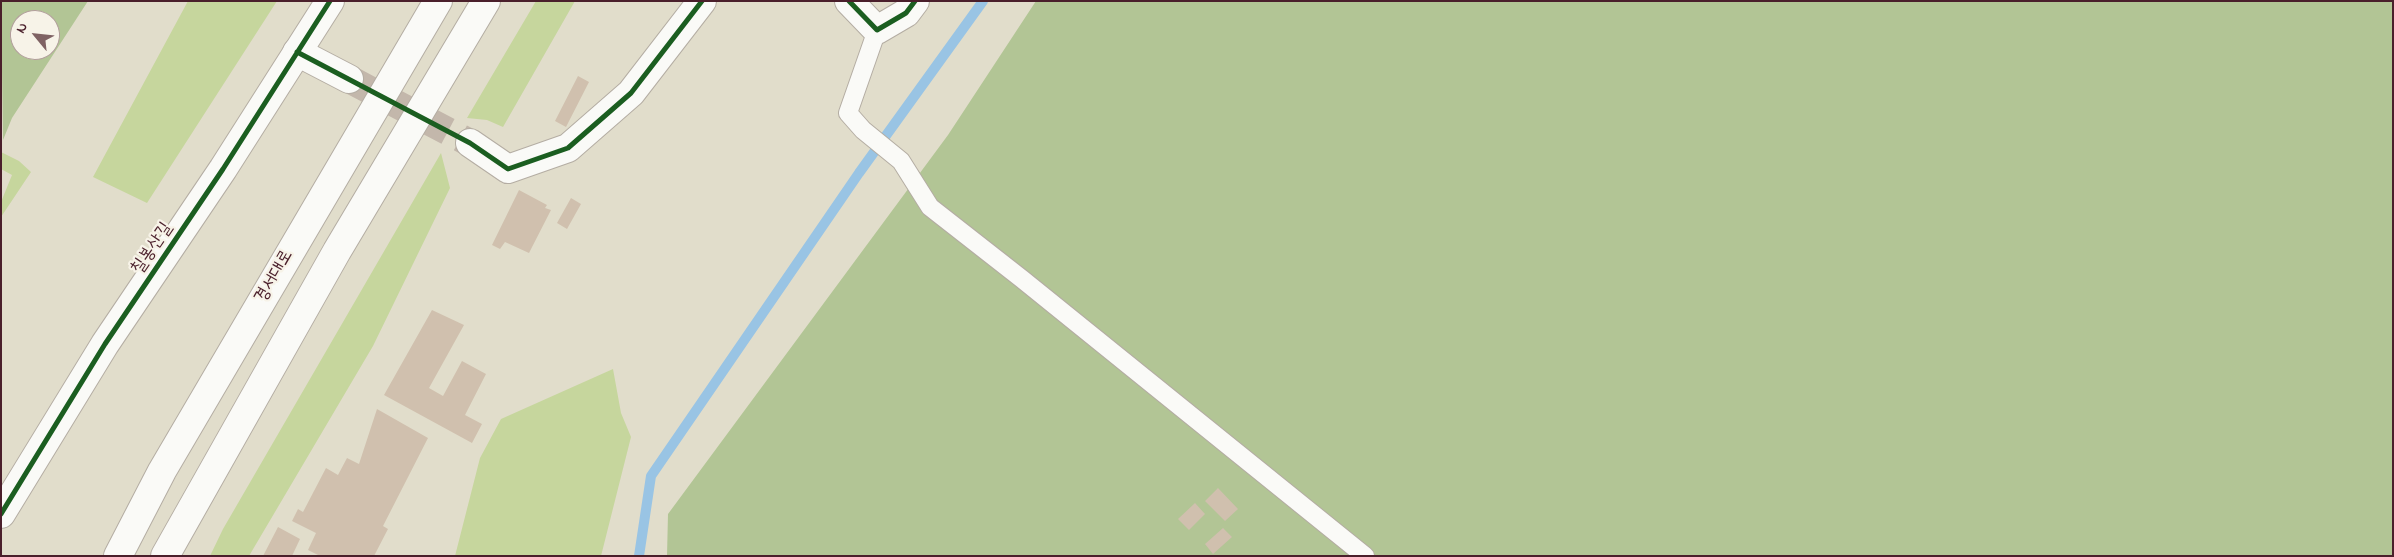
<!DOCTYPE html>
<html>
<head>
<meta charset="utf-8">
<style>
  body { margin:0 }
  #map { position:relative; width:2394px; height:557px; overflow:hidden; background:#e1ddcb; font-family:"Indie Flower",sans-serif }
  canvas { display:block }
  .frame { position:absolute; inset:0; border:2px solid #4a1f2b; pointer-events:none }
  .north { position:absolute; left:10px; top:10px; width:50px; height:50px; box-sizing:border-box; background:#f7f3e8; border:1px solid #b29e9c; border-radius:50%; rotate:298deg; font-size:14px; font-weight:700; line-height:20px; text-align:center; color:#4a1f2b }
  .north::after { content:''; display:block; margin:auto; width:18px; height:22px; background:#7f6263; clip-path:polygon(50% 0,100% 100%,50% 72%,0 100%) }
</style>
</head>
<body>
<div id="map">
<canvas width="2394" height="557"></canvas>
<div class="frame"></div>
<div class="north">N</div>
</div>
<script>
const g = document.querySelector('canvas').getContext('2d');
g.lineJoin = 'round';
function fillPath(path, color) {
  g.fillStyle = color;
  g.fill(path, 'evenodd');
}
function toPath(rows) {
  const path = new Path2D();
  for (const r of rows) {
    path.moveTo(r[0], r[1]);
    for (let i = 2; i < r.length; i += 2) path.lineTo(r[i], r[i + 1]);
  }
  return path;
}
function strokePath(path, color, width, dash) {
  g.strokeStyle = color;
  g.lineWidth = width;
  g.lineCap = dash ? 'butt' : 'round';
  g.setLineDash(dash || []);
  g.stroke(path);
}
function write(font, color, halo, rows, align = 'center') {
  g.font = font + ' "Indie Flower","Poor Story",sans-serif';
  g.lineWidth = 4.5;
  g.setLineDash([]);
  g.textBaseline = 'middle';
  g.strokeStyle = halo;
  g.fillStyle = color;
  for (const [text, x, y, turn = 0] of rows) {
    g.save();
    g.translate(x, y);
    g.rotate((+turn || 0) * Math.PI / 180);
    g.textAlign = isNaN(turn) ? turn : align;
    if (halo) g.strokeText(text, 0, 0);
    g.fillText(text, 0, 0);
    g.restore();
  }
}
const green = toPath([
  [188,1,277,1,147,203,93,177],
  [536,1,575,1,503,127,487,120,467,118],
  [1,152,19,161,31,172,1,217,1,202,12,175,1,169],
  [441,153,450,188,373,346,249,556,210,556,223,529],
  [613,369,621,413,631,437,601,556,455,556,480,458,501,419]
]);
const forest = toPath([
  [1,1,88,1,12,118,3,140],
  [20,20,50,20,50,50,20,50],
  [1036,1,2393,1,2393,556,667,556,668,514,948,135]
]);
const stream = toPath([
  [639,556,651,476,859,173,983,1]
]);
const building = toPath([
  [578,76,589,82,566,127,555,121],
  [519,190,547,205,545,208,551,210,529,253,505,242,500,249,492,245],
  [571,198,581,204,567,229,557,223],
  [432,310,464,325,429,388,443,396,462,361,486,374,465,415,482,424,472,443,384,395],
  [377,409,428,438,383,526,388,529,374,556,320,556,308,550,316,533,292,521,298,509,303,512,326,468,338,475,347,458,359,464],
  [1218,488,1238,509,1225,521,1205,501],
  [1195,503,1205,514,1189,530,1178,519],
  [278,527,300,539,292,556,263,556],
  [1223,528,1232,537,1213,554,1205,544]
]);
const minorTunnel = toPath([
  [349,79,470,143]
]);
const service = toPath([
  [877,30,848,113,863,130,901,161,930,207,1022,279,1365,556]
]);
const minor = toPath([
  [849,1,877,30,906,13,915,1],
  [297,52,349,79],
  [470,143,508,169,568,148,631,93,702,1]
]);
const tertiary = toPath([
  [1,514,105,344,223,169,330,1]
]);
const primary = toPath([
  [118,556,162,471,438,1],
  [165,556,337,251,486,1]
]);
const cycleway = toPath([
  [849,1,877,30,906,13,915,1],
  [297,52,470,143,508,169,568,148,631,93,702,1],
  [1,514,105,344,223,169,330,1]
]);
const streetNames = [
  ["칠봉산길",153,249,-56],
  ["경서대로",275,277,-60]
];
fillPath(green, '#c6d69d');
fillPath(forest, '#b2c595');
strokePath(stream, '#99c4e4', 10);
fillPath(building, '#d0c0ae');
strokePath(minorTunnel, '#c3b7ab', 28, [28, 14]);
strokePath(service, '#b4ada3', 20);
strokePath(minor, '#b4ada3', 30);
strokePath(tertiary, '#b4ada3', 30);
strokePath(primary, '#b4ada3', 30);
strokePath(service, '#fafaf7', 18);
strokePath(minor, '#fafaf7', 28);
strokePath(tertiary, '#fafaf7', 28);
strokePath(primary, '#fafaf7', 28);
strokePath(cycleway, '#1b5e20', 5);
write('18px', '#4a1f2b', '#f7f3e8', streetNames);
</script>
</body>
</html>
